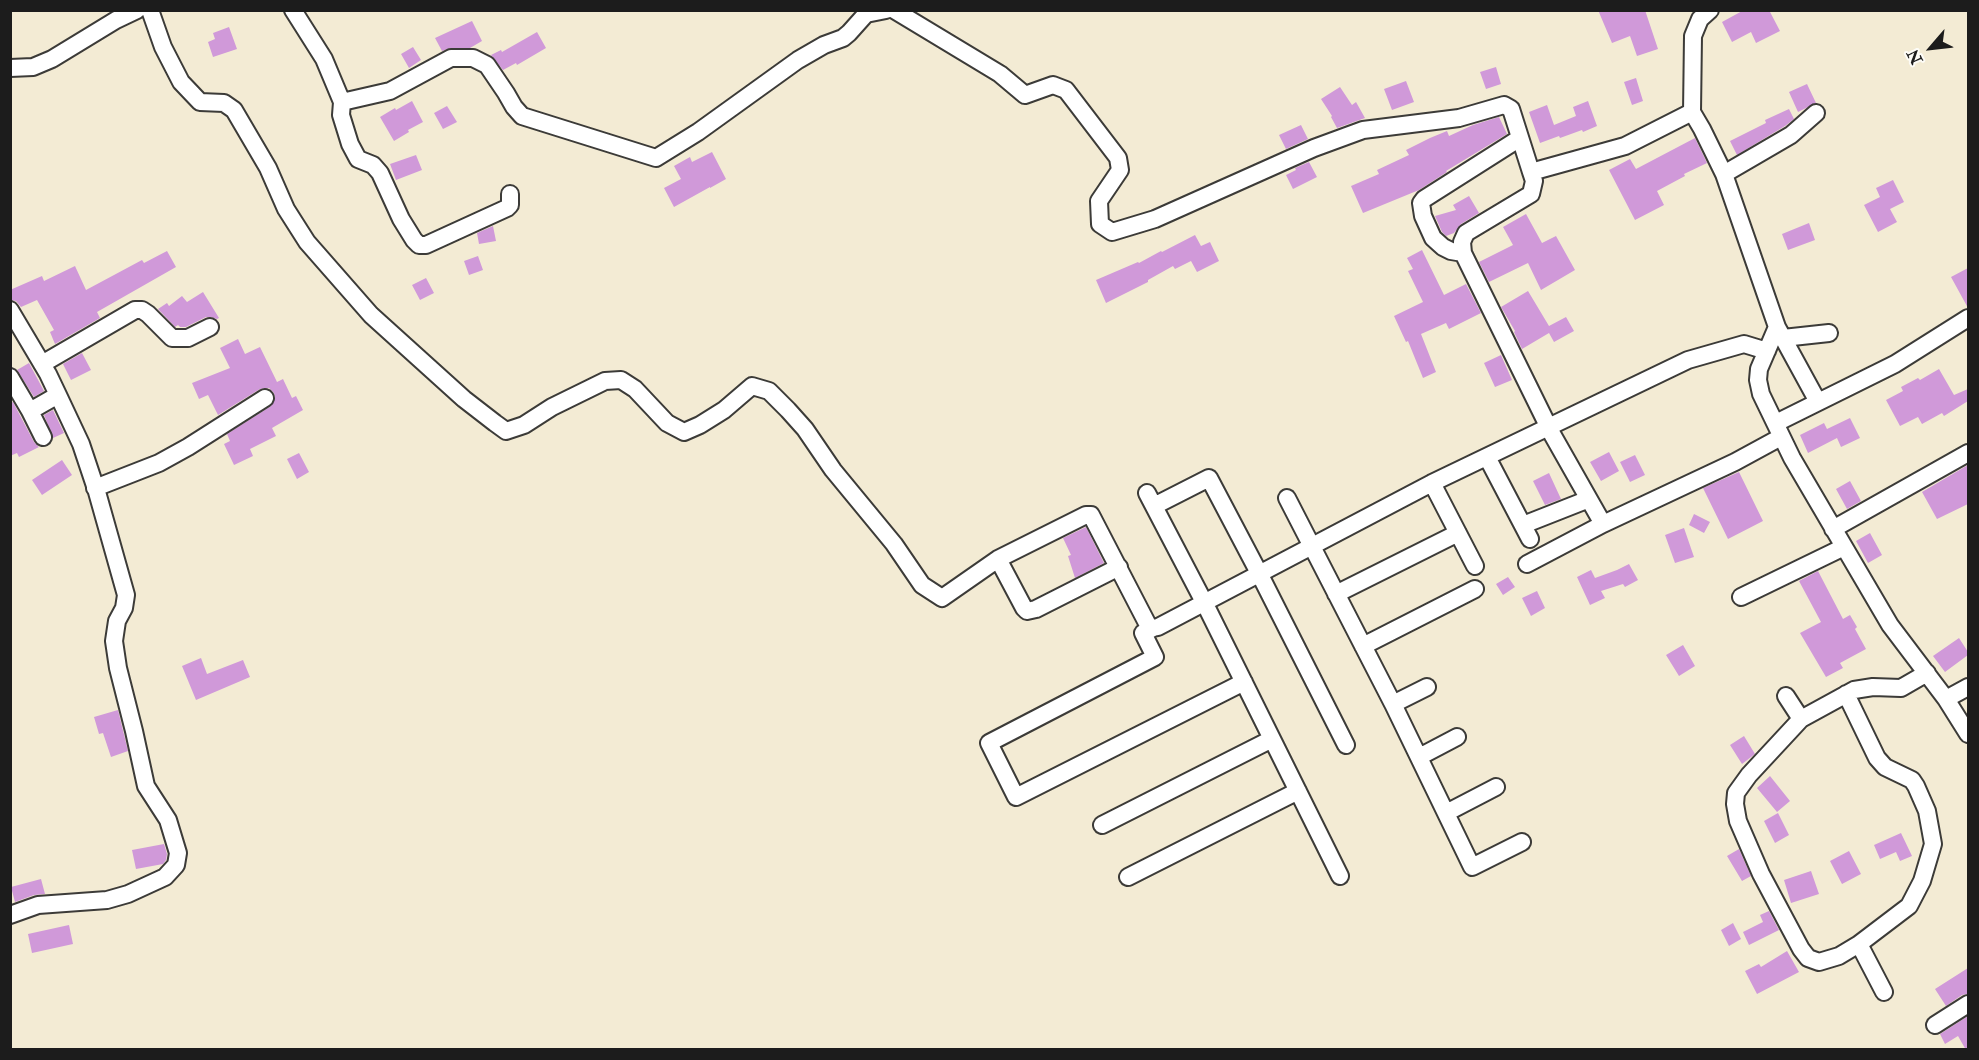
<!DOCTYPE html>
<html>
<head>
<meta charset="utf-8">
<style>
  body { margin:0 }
  #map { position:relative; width:1979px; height:1060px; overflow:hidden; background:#f3ebd4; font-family:"IM FELL Double Pica",serif }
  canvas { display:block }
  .frame { position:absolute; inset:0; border:12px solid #1c1c1c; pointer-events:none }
  .north { position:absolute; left:1901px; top:18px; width:60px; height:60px; -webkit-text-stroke:4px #fdfcf7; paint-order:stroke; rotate:242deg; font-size:16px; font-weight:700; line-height:24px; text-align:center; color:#1c1c1c }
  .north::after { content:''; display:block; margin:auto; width:21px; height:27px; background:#1c1c1c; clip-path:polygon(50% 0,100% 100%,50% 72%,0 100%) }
</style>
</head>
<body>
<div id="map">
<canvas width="1979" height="1060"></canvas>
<div class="frame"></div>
<div class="north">N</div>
</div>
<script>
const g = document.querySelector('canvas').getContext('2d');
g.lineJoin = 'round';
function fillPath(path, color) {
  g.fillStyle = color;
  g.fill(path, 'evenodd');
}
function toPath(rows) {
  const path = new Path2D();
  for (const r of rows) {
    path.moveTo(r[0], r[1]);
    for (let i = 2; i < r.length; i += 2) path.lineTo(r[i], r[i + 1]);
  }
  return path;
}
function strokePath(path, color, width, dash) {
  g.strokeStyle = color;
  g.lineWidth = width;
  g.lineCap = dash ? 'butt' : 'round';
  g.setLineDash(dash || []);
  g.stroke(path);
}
const building = toPath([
  [1598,10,1645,10,1658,49,1637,56,1630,36,1612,43],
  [1744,10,1769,10,1780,31,1756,43,1751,32,1732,42,1722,22],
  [472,21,482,41,470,48,450,48,442,51,435,38],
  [229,27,237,49,213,57,208,42,215,39,213,33],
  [537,32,546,48,517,65,516,63,503,70,491,55,501,50,502,52],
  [413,47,421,60,409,68,401,54],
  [1496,67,1501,84,1486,89,1480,72],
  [1636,78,1643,101,1632,105,1624,82],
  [1406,81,1414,102,1392,110,1384,89],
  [1807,84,1816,103,1798,112,1789,92],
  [1340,87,1352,105,1356,102,1365,118,1337,128,1331,117,1332,116,1321,99],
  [412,101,423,122,408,130,409,132,394,141,380,117,395,108,396,110],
  [1588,101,1597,126,1583,132,1582,130,1560,138,1559,136,1540,143,1529,112,1547,105,1554,125,1576,116,1573,107],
  [447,106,457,122,443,129,434,113],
  [1789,109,1794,119,1785,126,1737,155,1730,141,1766,123,1765,120],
  [1499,117,1507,134,1446,171,1447,172,1419,190,1363,213,1351,186,1379,174,1377,170,1409,155,1406,150,1430,138,1447,131,1449,136,1473,125],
  [1301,125,1308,139,1286,149,1279,135],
  [1695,138,1707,163,1684,174,1685,176,1657,191,1664,205,1635,220,1609,170,1630,159,1636,169],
  [712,152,726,179,710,188,710,187,674,207,664,188,681,179,674,166,690,157,692,162],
  [416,155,422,170,396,180,390,164],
  [1309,162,1317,177,1293,189,1286,175,1296,170,1295,168],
  [1893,180,1904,202,1890,209,1897,222,1878,232,1864,205,1880,197,1876,188],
  [1469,196,1479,213,1461,224,1454,233,1446,236,1442,232,1435,216,1456,210,1453,205],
  [1526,214,1542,243,1556,236,1575,270,1541,290,1528,263,1489,282,1479,262,1513,245,1503,227],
  [1809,223,1815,240,1788,250,1782,234],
  [493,226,496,241,479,244,477,233],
  [1195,235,1201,246,1210,242,1219,261,1197,272,1191,261,1175,269,1173,266,1148,280,1148,282,1106,303,1096,280,1138,262,1139,263,1161,251,1162,252],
  [1422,250,1444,295,1466,284,1481,313,1449,329,1446,323,1421,334,1436,372,1423,378,1408,341,1406,342,1394,316,1423,302,1408,271,1413,269,1407,258],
  [167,251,176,267,97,312,100,318,55,344,50,332,54,330,37,300,21,307,16,301,10,300,10,290,42,276,44,281,75,266,86,290,142,260,144,263],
  [478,256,483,270,469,275,464,261],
  [1968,268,1968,308,1951,277],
  [426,278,434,293,420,300,412,285],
  [1528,291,1549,326,1566,317,1574,331,1554,342,1549,333,1522,349,1514,332,1515,331,1501,307],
  [203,292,219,318,217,319,211,317,206,317,186,327,180,327,178,325,175,327,158,309,167,303,169,306,182,296,187,302],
  [238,339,245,354,260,347,277,382,283,379,292,398,296,396,303,410,272,428,276,436,250,449,253,456,234,465,224,444,230,441,227,434,271,406,275,398,274,393,269,388,260,389,218,415,208,395,199,399,192,383,230,368,220,348],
  [82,353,91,370,71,380,63,364],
  [1501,355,1512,380,1495,387,1484,363],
  [29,363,44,391,34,397,17,370],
  [1939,369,1954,395,1968,389,1968,401,1944,416,1942,413,1922,424,1918,417,1900,426,1886,400,1903,391,1901,387,1918,378,1920,380],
  [13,402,34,442,39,447,19,457,17,453,10,456,10,403],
  [53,410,64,433,53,438,44,415],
  [1850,418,1860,438,1841,447,1837,438,1808,453,1800,435,1824,423,1827,429],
  [1609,452,1619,471,1601,481,1590,462],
  [299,453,309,472,297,479,287,459],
  [1635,455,1645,475,1630,482,1620,462],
  [62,460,72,475,42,495,32,480],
  [1968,465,1968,504,1937,519,1922,492],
  [1739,472,1763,521,1728,539,1703,488],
  [1549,473,1561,499,1545,505,1533,481],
  [1850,481,1861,501,1847,509,1836,489],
  [1694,514,1710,522,1704,533,1689,525],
  [1086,527,1104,563,1075,578,1068,556,1071,555,1063,538],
  [1684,528,1694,557,1675,563,1665,535],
  [1870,533,1882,555,1868,563,1856,541],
  [1629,564,1638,580,1625,587,1623,584,1601,591,1605,598,1590,605,1577,577,1591,570,1595,578,1617,570],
  [1818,571,1843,619,1850,615,1857,627,1855,629,1866,649,1840,663,1843,668,1826,677,1800,633,1821,622,1799,581],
  [1508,577,1515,587,1503,595,1496,584],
  [1537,591,1545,608,1531,616,1522,598],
  [1959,638,1968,652,1968,655,1945,672,1933,656],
  [1683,645,1695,666,1679,676,1666,655],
  [201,658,207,674,243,660,250,677,196,700,182,666],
  [118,710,128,751,111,757,103,733,99,734,94,717],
  [1744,736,1755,754,1742,764,1730,745],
  [1770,776,1790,801,1777,812,1757,788],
  [1778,813,1789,835,1775,843,1764,821],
  [1901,833,1912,856,1900,861,1896,852,1880,859,1874,845],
  [164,844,167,854,166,860,163,864,136,869,132,850],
  [1739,849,1751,876,1742,881,1727,856],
  [1849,851,1861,874,1842,884,1830,861],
  [1811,871,1819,894,1791,903,1784,880],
  [41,879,45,894,34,895,15,902,11,887],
  [1769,911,1779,930,1749,945,1743,932,1763,922,1760,915],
  [1733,923,1741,939,1729,946,1721,930],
  [69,925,73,944,32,953,28,934],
  [1787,951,1799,972,1757,994,1745,971,1759,964,1761,967],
  [1968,968,1968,994,1962,995,1946,1006,1935,989],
  [1968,1016,1968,1050,1966,1050,1958,1036,1945,1044,1940,1034]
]);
const street = toPath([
  [150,10,163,47,181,82,200,102,224,103,234,110,268,168,286,209,307,242,371,315,464,399,495,423,506,431,524,425,552,407,605,381,621,380,635,389,667,423,684,432,700,425,724,410,752,386,769,391,788,410,805,429,833,470,894,544,922,585,942,598,998,559,1086,515,1091,515,1148,625,1153,628,1158,627,1432,483,1688,360,1744,344,1767,351],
  [293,10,324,59,342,102,341,115,350,144,358,159,373,165,380,173,401,219,414,240,419,245,426,245,507,208,510,205,510,194],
  [894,10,1000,74,1025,95,1053,85,1066,90,1118,158,1120,170,1099,201,1100,224,1112,232,1155,219,1314,148,1363,130,1459,118,1504,105,1511,109,1531,172,1625,146,1692,112],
  [1710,10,1700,19,1693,36,1692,112,1702,129,1724,174,1777,327,1759,369,1758,380,1761,394,1792,458,1890,625,1946,699,1968,734],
  [10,68,33,67,52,59,116,20,137,10],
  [342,102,390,91,451,58,473,58,487,65,506,93,514,107,522,116,656,158,698,132,798,60,824,45,843,38,849,33,866,14,886,10],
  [1531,172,1534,181,1531,194,1466,233,1462,242,1463,253,1552,434,1603,524],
  [1724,174,1791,135,1816,113],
  [1463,253,1451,251,1443,247,1433,238,1423,216,1421,203,1424,199,1520,138],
  [10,310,48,374,58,395,81,444,97,492,126,595,124,608,117,621,114,641,118,668,134,731,146,786,168,820,178,853,176,865,165,877,128,894,107,900,38,905,10,915],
  [1777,327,1818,402],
  [1783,338,1829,333],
  [42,364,135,310,142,310,148,314,172,338,188,338,210,327],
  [10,377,30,411],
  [1776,423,1895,364,1968,318],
  [43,437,30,411,58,395],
  [1487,457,1530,539],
  [1432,483,1475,566],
  [95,488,159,463,188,447,265,398],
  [1147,493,1204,602,1340,876],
  [1287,498,1393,704,1427,687],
  [1154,506,1209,478,1259,573,1346,745],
  [1523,525,1584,501],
  [1833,529,1968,453],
  [998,559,1024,608,1027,611,1036,609,1119,567],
  [1527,564,1603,524,1735,462,1781,437],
  [1336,594,1458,533],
  [1741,597,1844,547],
  [1153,628,1143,633,1155,657,989,743,1016,797,1244,682],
  [1363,646,1475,589],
  [1846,694,1877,758,1885,767,1912,780,1916,786,1927,811,1933,844,1922,881,1909,906,1859,944],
  [1786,696,1801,719,1854,690,1873,687,1901,688,1927,673],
  [1946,699,1968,687],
  [1393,704,1472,867,1522,842],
  [1801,719,1749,775,1736,793,1735,804,1738,821,1761,874,1801,949,1808,958,1819,962,1839,956,1859,944,1884,992],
  [1419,757,1457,737],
  [1446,813,1496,787],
  [1102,825,1272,739],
  [1128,877,1298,791],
  [1935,1025,1968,1004]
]);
fillPath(building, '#d099d9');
strokePath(street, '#3c3b38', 20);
strokePath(street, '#fff', 16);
</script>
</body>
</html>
